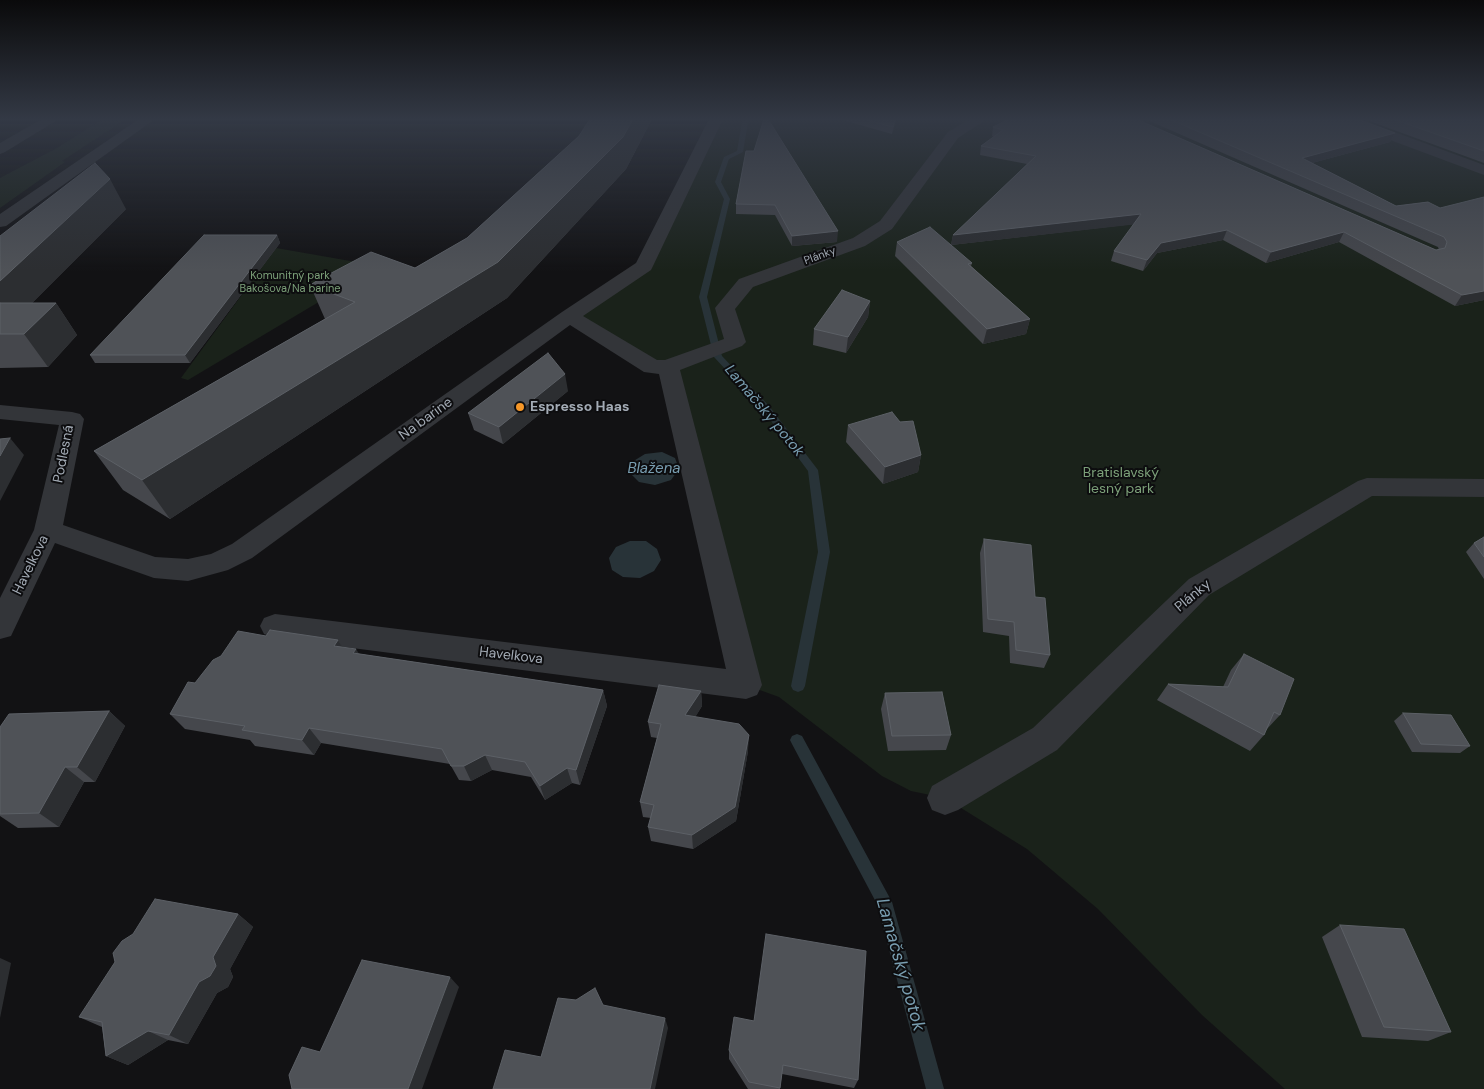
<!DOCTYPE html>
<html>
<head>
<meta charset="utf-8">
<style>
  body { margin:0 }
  canvas { display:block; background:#121214 }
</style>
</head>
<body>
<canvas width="1484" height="1089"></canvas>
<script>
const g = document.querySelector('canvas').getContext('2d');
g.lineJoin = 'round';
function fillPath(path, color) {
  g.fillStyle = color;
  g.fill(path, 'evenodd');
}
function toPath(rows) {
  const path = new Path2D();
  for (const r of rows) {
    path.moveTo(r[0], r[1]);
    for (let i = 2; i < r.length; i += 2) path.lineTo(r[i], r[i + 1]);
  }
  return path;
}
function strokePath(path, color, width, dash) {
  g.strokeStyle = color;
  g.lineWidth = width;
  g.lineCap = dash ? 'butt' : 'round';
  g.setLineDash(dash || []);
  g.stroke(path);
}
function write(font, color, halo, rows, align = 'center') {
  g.font = font + ' "DM Sans",sans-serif';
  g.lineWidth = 4;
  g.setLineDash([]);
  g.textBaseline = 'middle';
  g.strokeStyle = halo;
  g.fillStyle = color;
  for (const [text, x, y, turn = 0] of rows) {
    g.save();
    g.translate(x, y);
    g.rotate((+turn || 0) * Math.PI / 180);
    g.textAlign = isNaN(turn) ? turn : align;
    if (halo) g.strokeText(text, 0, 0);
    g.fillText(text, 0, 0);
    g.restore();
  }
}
const green = toPath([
  [103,119,126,119,62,161,65,162,0,208,0,178,57,148],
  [716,119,1484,119,1484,1089,1285,1089,1202,1015,1098,909,1027,849,945,798,911,791,882,776,779,697,746,685,668,367,569,316,644,266],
  [276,248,379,266,188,380,181,378]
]);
const water = toPath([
  [662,452,675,458,679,469,671,480,655,485,639,482,630,473,632,462,645,454],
  [630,541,646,541,657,549,661,560,654,571,640,578,623,577,612,570,609,558,616,547]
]);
const stream = toPath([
  [745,119,751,119,748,122,743,152,729,159,721,182,730,199,707,297,722,356,769,406,818,470,830,552,805,686,803,690,798,692,793,690,791,686,818,552,808,471,763,410,714,357,699,297,724,199,715,182,724,157,737,151,742,122,745,119],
  [797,734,802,736,892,902,944,1089,926,1089,877,904,792,744,790,740,792,736,797,734]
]);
const minor = toPath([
  [139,119,155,119,6,226,0,227,0,214,139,119],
  [709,119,723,119,653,266,651,270,583,316,657,360,665,360,724,339,715,308,739,279,853,238,880,221,948,132,970,119,987,119,958,138,892,229,865,246,753,287,735,309,746,342,742,346,680,370,762,685,757,695,746,699,275,638,264,634,260,626,264,618,275,614,726,669,659,374,644,372,570,325,252,558,228,570,188,581,154,578,55,543,11,636,0,639,0,598,34,530,59,425,0,419,0,405,72,412,80,414,84,419,63,525,155,557,188,559,211,554,232,544,562,312,636,263,709,119],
  [1340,119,1359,119,1484,165,1484,175,1342,122,1340,119],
  [1367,478,1484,479,1484,497,1372,496,1209,595,1057,750,958,810,945,815,932,810,927,798,932,786,1033,728,1189,579,1358,481,1367,478]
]);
const tertiary = toPath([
  [42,119,59,119,5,152,0,154,0,143,42,119]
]);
const wall = toPath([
  [590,119,652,119,626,169,507,298,170,519,123,490,94,451,325,319,310,285,415,268,467,238,579,136],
  [839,119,896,119,892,134],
  [1006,119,1136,119,1436,250,1439,250,1438,247,1145,119,1357,119,1395,133,1390,142,1312,163,1396,206,1428,202,1484,300,1455,306,1339,242,1266,263,1223,240,1157,253,1143,271,1111,261,1114,251,1134,224,951,245,953,235,1027,164,980,155,981,146,994,137,992,136,993,127,1008,119],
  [1364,119,1484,119,1484,163],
  [746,151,837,242,792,246,775,215,736,214,736,204],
  [126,209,32,303,56,303,77,335,48,367,0,368,0,236],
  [277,235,280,243,190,363,95,363,90,355],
  [897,242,972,263,971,266,1030,319,1026,334,983,344,895,256],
  [870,301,868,317,846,353,813,345,814,329],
  [568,391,503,444,474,430,468,413],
  [848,425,921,455,918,472,883,484,846,442],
  [1484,537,1484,579,1466,552,1474,543],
  [984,539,1035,597,1050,655,1044,668,1010,663,1009,636,983,632,980,553],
  [266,636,338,640,342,647,360,654,603,690,607,706,580,785,572,783,545,800,531,777,492,770,471,781,459,780,450,764,321,743,314,755,255,746,250,740,185,729,170,714],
  [1244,654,1280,715,1266,730,1264,735,1250,751,1157,700,1168,684,1223,687,1231,670],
  [701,691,702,706,695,717,748,751,736,821,693,849,651,841,648,827,651,818,643,817,640,802,657,738,651,737,648,722],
  [885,693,951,735,946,750,888,751,881,709],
  [109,711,125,726,95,782,84,782,59,827,18,828,0,816,0,727],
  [1403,713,1470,746,1460,753,1412,752,1394,721],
  [238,914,253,927,230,969,233,977,228,987,217,993,188,1044,168,1040,128,1065,106,1056,102,1027,79,1017],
  [1340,925,1451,1032,1428,1041,1362,1037,1322,937],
  [729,1050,858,1080,854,1088,782,1074,780,1089,748,1089,729,1059]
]);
const shadedWall = toPath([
  [633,119,652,119,626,169,507,298,170,519,142,480],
  [1395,133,1390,142,1297,167,1302,158],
  [110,179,126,209,1,334,0,334,0,281],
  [1141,214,1138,224,951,245,953,235],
  [1227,230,1223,240,1157,253,1143,271,1147,260,1161,243],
  [838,231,837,242,792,246,792,236],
  [1344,232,1339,242,1266,263,1271,252],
  [277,235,280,243,190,363,185,355],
  [1484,291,1484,300,1455,306,1462,295],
  [870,301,868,317,846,353,848,337],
  [56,303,77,335,48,367,24,334],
  [1030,319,1026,334,983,344,987,329],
  [565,374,568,391,503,444,499,427],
  [10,438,24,455,0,501,0,456],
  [921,455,918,472,883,484,885,467],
  [338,640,348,656,334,646],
  [356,649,366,665,353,653],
  [603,690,607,706,580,785,576,770],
  [701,691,702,706,687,731,685,715],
  [109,711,125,726,95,782,77,767],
  [309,728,321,743,314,755,302,740],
  [749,735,748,751,736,821,693,849,692,835],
  [485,755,492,770,471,781,464,766],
  [65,767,84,782,59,827,39,813],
  [567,768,572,783,545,800,540,786],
  [238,914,253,927,230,969,233,977,228,987,217,993,188,1044,169,1035],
  [0,958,11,963,0,1018],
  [450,977,459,987,422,1089,408,1089],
  [665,1018,668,1028,655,1089,650,1089],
  [148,1031,168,1040,128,1065,106,1056]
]);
const building = toPath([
  [590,119,633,119,623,137,498,262,142,480,94,451,355,302,310,285,320,279,371,252,415,268,467,238,579,136,590,119],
  [764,119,768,119,838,231,792,236,775,205,736,204,746,151,754,151,764,119],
  [863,119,895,119,893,127,863,119],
  [1009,119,1136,119,1436,250,1445,248,1447,242,1444,237,1169,119,1357,119,1395,133,1302,158,1396,206,1428,202,1440,208,1484,197,1484,291,1462,295,1344,232,1271,252,1227,230,1161,243,1147,260,1114,251,1141,214,953,235,1036,156,981,146,1003,130,993,127,1009,119],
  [1393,119,1484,119,1484,151,1393,119],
  [95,163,110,179,0,281,0,236,95,163],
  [930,227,972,263,968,264,1030,319,987,329,897,242,930,227],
  [204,235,277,235,185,355,90,355,204,235],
  [842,290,870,301,848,337,814,329,842,290],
  [0,303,56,303,24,334,0,334,0,303],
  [548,353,565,374,499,427,468,413,548,353],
  [892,412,900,422,913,421,921,455,885,467,848,425,892,412],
  [10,438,0,456,0,439,10,438],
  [1484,537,1484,557,1474,543,1484,537],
  [984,539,1031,545,1035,597,1045,598,1050,655,1016,650,1014,622,988,619,984,539],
  [270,630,338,640,334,646,356,649,353,653,603,690,576,770,567,768,540,786,525,762,485,755,464,766,451,766,442,749,309,728,302,740,242,730,245,726,170,714,188,682,195,683,213,660,221,656,238,631,266,636,270,630],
  [1244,654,1294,679,1280,715,1274,712,1264,735,1168,684,1228,687,1244,654],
  [659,685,701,691,685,715,739,724,749,735,735,807,692,835,648,827,654,805,640,802,661,724,648,722,659,685],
  [942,692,951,735,892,736,885,693,942,692],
  [109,711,77,767,65,767,39,813,0,814,0,727,9,714,109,711],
  [1403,713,1451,715,1470,746,1421,744,1403,713],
  [155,899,238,914,213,957,216,966,210,976,199,982,169,1035,148,1031,106,1056,102,1022,79,1017,115,962,113,953,122,941,133,934,155,899],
  [1340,925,1404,929,1451,1032,1384,1027,1340,925],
  [766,934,866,951,858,1080,783,1065,780,1088,749,1082,729,1050,734,1017,754,1021,766,934],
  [362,960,450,977,408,1089,292,1089,289,1075,302,1047,320,1052,362,960],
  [595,988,603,1005,665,1018,650,1089,493,1089,505,1050,541,1057,558,998,576,1000,595,988]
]);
const markers = [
  [520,407,5,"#f69728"]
];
const farStreetnames = [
  ["Plánky",820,256,-20]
];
const farParknames = [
  ["Komunitný park",290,276],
  ["Bakošova/Na barine",290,289]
];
const poiNames = [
  ["Espresso Haas",530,407]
];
const streetNames = [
  ["Na barine",426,419,-36],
  ["Podlesná",64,454,-79],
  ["Havelkova",31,565,-64],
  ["Plánky",1193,596,-40],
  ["Havelkova",511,656,7]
];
const parkNames = [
  ["Bratislavský",1121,473],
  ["lesný park",1121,489]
];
const waterNames = [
  ["Lamačský potok",764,411,50],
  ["Blažena",654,469]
];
const nearWaternames = [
  ["Lamačský potok",900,965,74]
];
fillPath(green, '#1a221a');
fillPath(water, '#283338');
fillPath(stream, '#283338');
fillPath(minor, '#333539');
fillPath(tertiary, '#333539');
fillPath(wall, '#45474c');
fillPath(shadedWall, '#2c2e31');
fillPath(building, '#4f5257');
strokePath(building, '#5c6066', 1);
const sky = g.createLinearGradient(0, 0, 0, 271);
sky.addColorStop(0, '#0a0a0b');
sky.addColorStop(0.44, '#333945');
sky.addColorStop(1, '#33394500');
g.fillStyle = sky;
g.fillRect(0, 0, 1484, 271);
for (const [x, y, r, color] of markers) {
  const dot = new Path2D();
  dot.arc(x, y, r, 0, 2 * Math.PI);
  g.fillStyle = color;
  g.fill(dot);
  strokePath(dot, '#0d0d0f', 2);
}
write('11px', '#a3abb5', '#0d0d0f', farStreetnames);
write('11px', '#7ca079', '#0d0d0f', farParknames);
write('bold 14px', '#a3abb5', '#0d0d0f', poiNames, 'left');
write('14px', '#a3abb5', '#0d0d0f', streetNames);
write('14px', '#7ca079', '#0d0d0f', parkNames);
write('italic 15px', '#799eb1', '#0d0d0f', waterNames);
write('italic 18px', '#799eb1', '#0d0d0f', nearWaternames);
</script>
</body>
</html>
